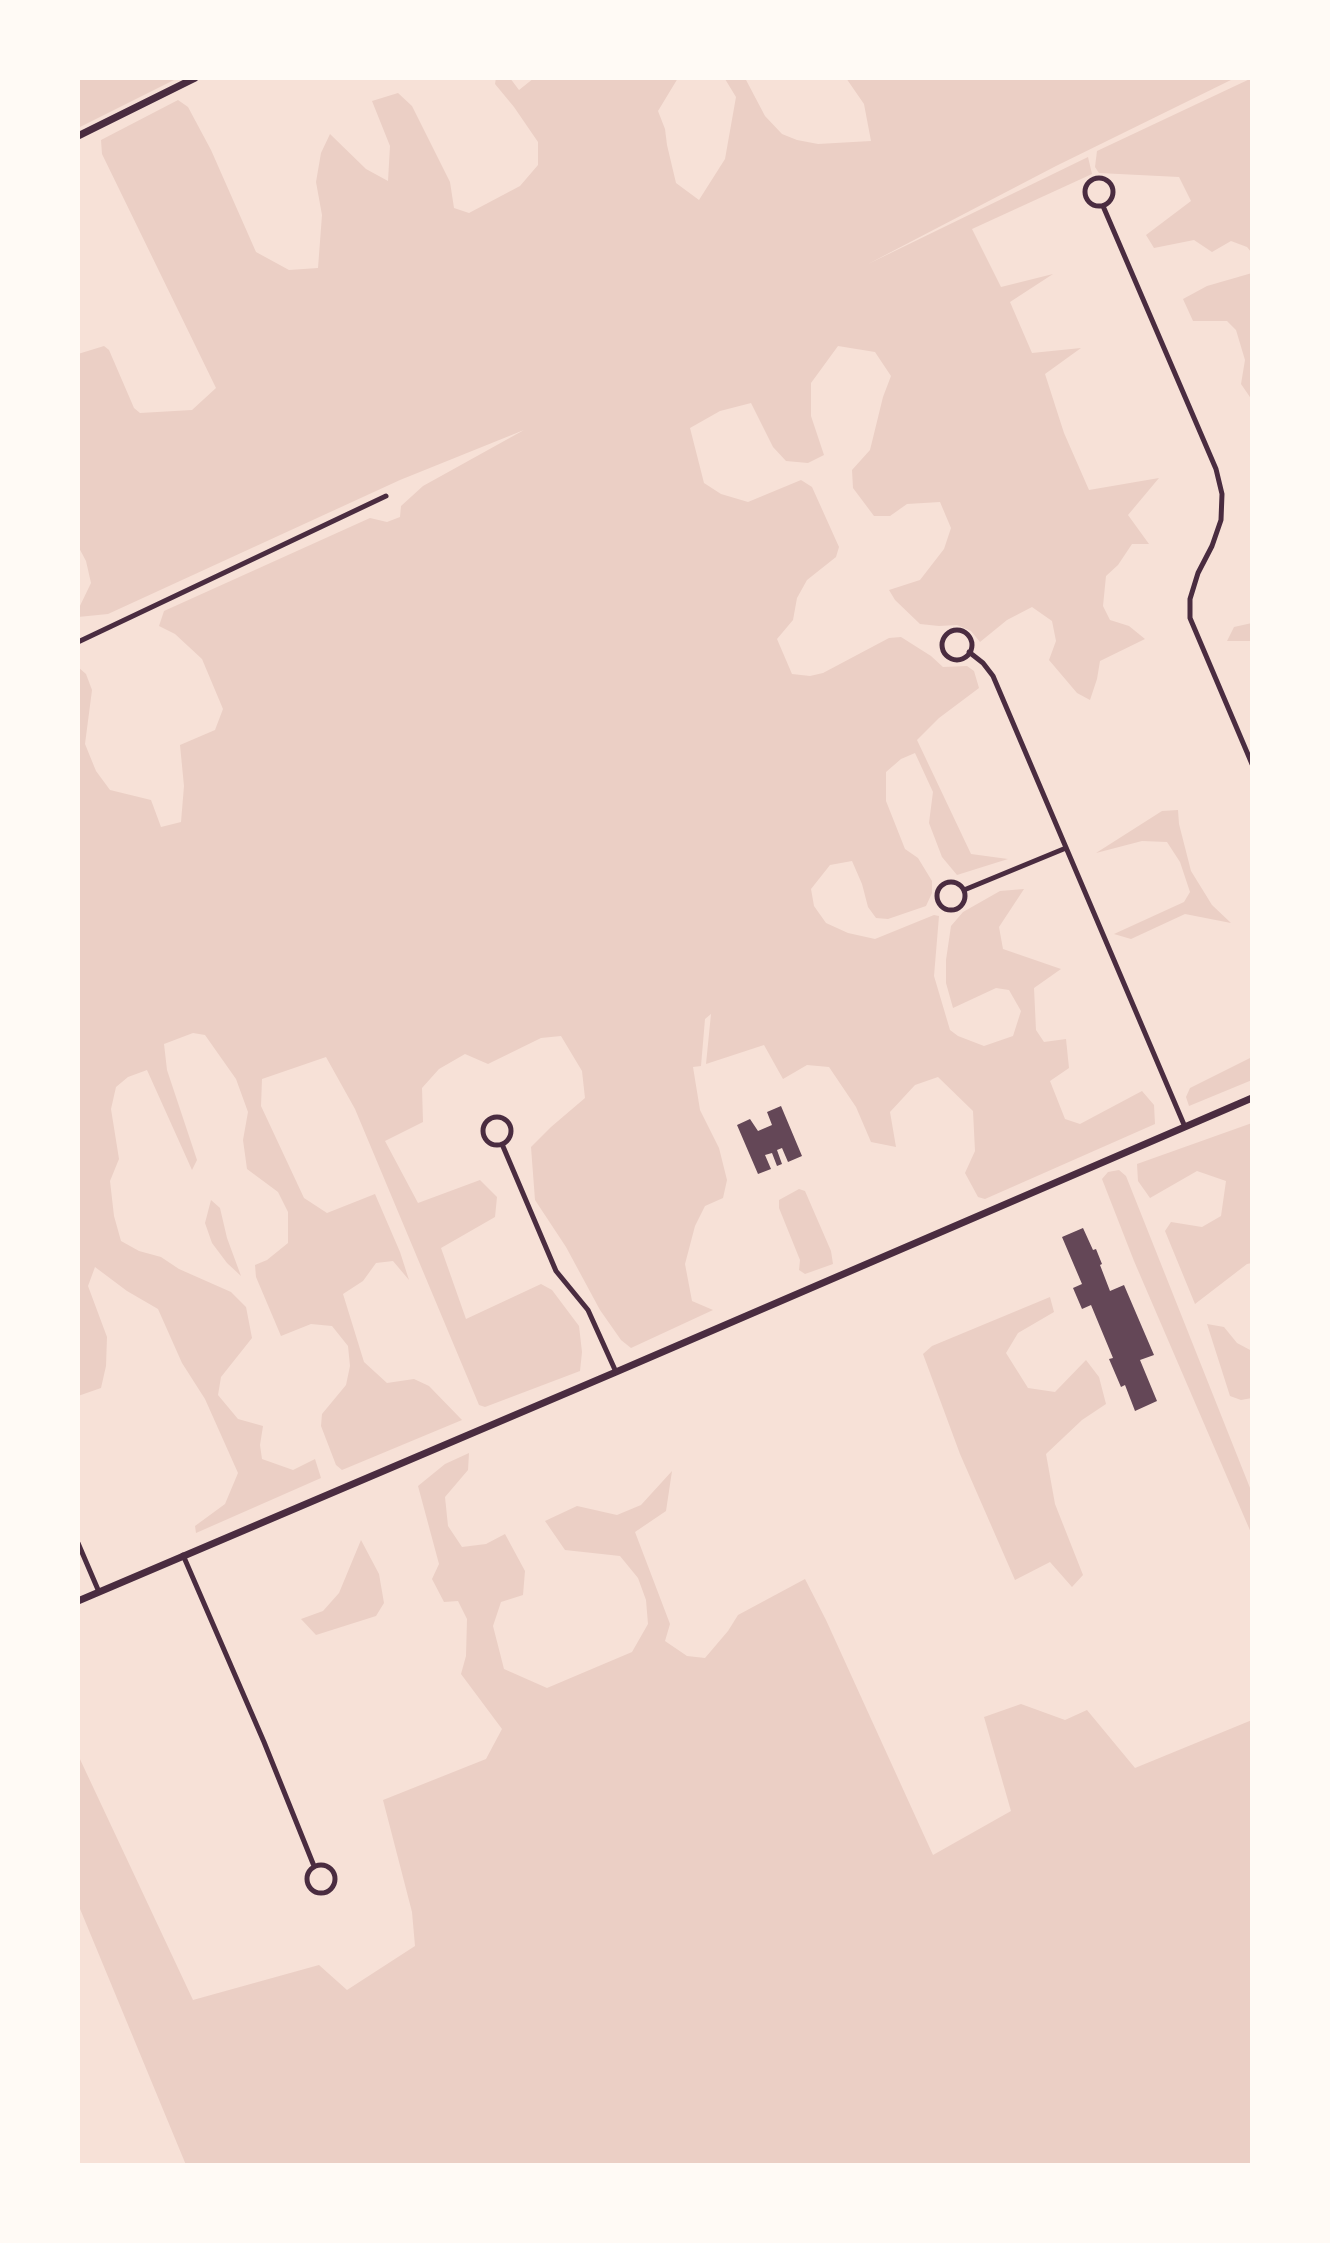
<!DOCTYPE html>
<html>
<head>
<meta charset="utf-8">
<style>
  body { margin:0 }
  #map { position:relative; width:1330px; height:2243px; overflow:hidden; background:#f7e1d7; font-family:"Roboto Condensed",sans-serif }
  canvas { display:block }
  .frame { position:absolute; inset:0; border:80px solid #fffaf5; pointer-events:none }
</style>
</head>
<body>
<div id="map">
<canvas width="1330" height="2243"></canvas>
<div class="frame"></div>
</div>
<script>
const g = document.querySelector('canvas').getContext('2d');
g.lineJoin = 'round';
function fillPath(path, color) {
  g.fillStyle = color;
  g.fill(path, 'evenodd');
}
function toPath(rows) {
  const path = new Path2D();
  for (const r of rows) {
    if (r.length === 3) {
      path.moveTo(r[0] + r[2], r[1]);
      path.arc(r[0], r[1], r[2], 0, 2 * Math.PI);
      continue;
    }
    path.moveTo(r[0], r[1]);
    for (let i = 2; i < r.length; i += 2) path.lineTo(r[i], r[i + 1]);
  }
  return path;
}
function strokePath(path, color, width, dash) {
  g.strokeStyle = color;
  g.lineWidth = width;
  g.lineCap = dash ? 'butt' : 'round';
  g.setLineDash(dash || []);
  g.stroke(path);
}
const green = toPath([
  [78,78,178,78,78,128],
  [496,78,510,78,519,90,534,78,678,78,658,111,665,129,667,145,676,183,699,200,725,159,736,97,725,79,715,78,745,78,765,116,782,134,797,140,818,144,871,141,864,104,846,78,1235,78,1056,166,868,264,1088,157,1092,174,972,229,1001,287,1053,274,1010,302,1032,353,1081,348,1045,374,1064,433,1089,490,1159,478,1128,515,1149,544,1132,544,1118,565,1106,576,1103,606,1110,620,1129,626,1145,639,1100,661,1097,679,1090,700,1077,693,1049,660,1056,641,1052,621,1032,607,1007,620,980,642,971,631,957,625,939,626,920,624,895,600,889,590,920,580,944,549,951,528,940,502,907,504,890,516,874,516,853,488,852,470,870,450,883,397,891,376,875,352,838,346,811,383,811,416,824,455,808,463,786,461,773,447,751,403,720,411,690,428,704,483,721,494,748,502,801,480,812,487,839,547,836,557,807,580,797,598,793,620,777,639,792,674,810,676,823,673,889,638,901,637,931,656,943,667,967,666,974,671,979,688,939,718,917,740,971,854,1008,859,957,875,942,857,929,823,933,792,915,753,901,759,886,772,886,801,905,849,918,858,932,881,932,893,926,906,888,919,876,918,868,907,862,884,852,861,830,865,811,889,814,906,826,923,848,933,875,939,934,915,939,916,934,976,950,1030,958,1036,984,1046,1013,1036,1021,1011,1009,990,996,988,953,1008,946,983,946,960,951,926,963,912,1000,891,1024,889,999,927,1003,949,1061,969,1034,988,1036,1030,1044,1042,1066,1039,1069,1068,1050,1081,1065,1119,1080,1124,1142,1091,1154,1105,1155,1124,985,1199,978,1197,965,1173,975,1151,973,1111,938,1077,915,1085,890,1112,896,1147,871,1142,856,1107,829,1067,807,1065,783,1079,764,1045,706,1064,711,1014,705,1019,701,1066,693,1067,700,1110,719,1148,727,1180,723,1198,705,1206,695,1226,685,1264,692,1301,713,1310,631,1348,621,1340,600,1310,566,1247,535,1200,531,1147,551,1127,585,1098,582,1071,561,1036,541,1038,488,1064,465,1054,439,1069,422,1088,423,1122,385,1141,418,1203,480,1180,497,1197,495,1217,441,1248,466,1319,541,1284,552,1290,579,1326,582,1352,580,1371,485,1407,479,1405,355,1109,326,1057,262,1079,261,1106,304,1198,327,1213,375,1194,400,1252,409,1280,393,1261,376,1263,363,1281,343,1294,364,1362,387,1383,414,1379,429,1386,462,1420,342,1470,336,1465,321,1426,322,1414,346,1385,350,1366,348,1346,332,1326,311,1324,281,1336,256,1277,255,1265,267,1260,288,1243,288,1212,278,1192,247,1169,243,1140,248,1112,236,1079,205,1035,193,1033,164,1044,167,1070,197,1160,192,1170,147,1070,128,1077,116,1087,111,1109,119,1159,110,1181,114,1216,121,1241,139,1251,161,1257,179,1269,231,1292,246,1307,252,1338,221,1377,218,1395,238,1419,263,1426,260,1445,262,1459,293,1470,315,1459,321,1478,196,1533,195,1526,225,1504,238,1473,205,1399,182,1363,158,1309,127,1291,95,1267,88,1286,107,1337,106,1366,101,1388,78,1396,78,667,86,674,92,690,85,744,96,771,110,790,151,800,161,827,181,822,184,786,180,745,215,730,223,709,202,659,175,634,159,626,164,611,370,518,387,522,400,517,401,506,423,486,524,430,400,480,108,614,78,617,78,610,91,583,86,561,78,546,78,354,104,346,109,350,134,408,140,413,192,410,216,388,102,154,101,140,178,100,188,107,211,150,256,252,289,270,318,268,322,215,316,182,321,153,330,134,366,169,388,181,390,146,372,101,398,93,412,106,450,182,454,208,469,213,520,186,538,165,538,142,514,107,495,84],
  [1252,78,1252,253,1247,247,1231,241,1212,252,1194,240,1154,248,1146,235,1191,201,1179,177,1099,173,1095,167,1097,151],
  [1252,273,1252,400,1241,384,1245,360,1236,330,1227,321,1193,321,1183,299,1207,286],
  [1252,623,1252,641,1227,641,1234,627],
  [1178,810,1179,824,1191,871,1212,905,1231,923,1185,914,1131,939,1114,934,1184,902,1190,892,1180,862,1167,842,1142,841,1096,853,1162,811],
  [1252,1057,1252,1080,1189,1106,1186,1097,1190,1088],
  [1252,1123,1252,1263,1247,1264,1195,1304,1165,1231,1171,1222,1202,1227,1221,1216,1226,1181,1197,1171,1150,1198,1138,1181,1137,1164],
  [1119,1170,1126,1176,1252,1493,1252,1535,1134,1261,1102,1179,1108,1172],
  [799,1189,805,1191,831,1251,833,1264,805,1274,799,1270,800,1260,779,1208,779,1200],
  [211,1200,220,1208,227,1238,241,1276,227,1263,212,1243,205,1223],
  [1050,1297,1054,1312,1018,1333,1006,1353,1028,1388,1055,1392,1086,1360,1099,1377,1106,1404,1082,1420,1046,1454,1055,1504,1083,1575,1072,1587,1050,1562,1015,1580,960,1454,923,1354,932,1346],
  [1207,1324,1224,1327,1237,1343,1252,1351,1252,1398,1241,1400,1230,1396],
  [469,1453,468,1470,445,1497,448,1526,462,1547,486,1544,505,1534,525,1571,523,1595,501,1602,493,1626,504,1669,547,1688,632,1652,648,1624,646,1600,638,1578,620,1556,565,1550,545,1521,577,1506,617,1515,641,1505,672,1471,666,1511,635,1532,670,1624,665,1641,687,1656,705,1658,728,1631,738,1615,805,1579,826,1620,933,1855,1011,1811,984,1717,1021,1704,1065,1720,1087,1710,1135,1768,1252,1720,1252,2165,186,2165,78,1904,78,1755,193,2000,319,1965,347,1990,415,1946,412,1912,383,1800,486,1759,502,1729,461,1674,466,1656,467,1619,458,1601,444,1602,432,1579,439,1564,418,1486,445,1464],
  [361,1540,379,1574,384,1603,376,1616,316,1635,301,1619,323,1611,339,1593]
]);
const building = toPath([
  [781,1106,802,1156,788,1162,782,1148,777,1150,782,1164,777,1166,772,1153,765,1155,771,1169,758,1174,737,1125,750,1119,758,1131,772,1125,767,1112],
  [1083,1228,1093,1250,1096,1249,1102,1264,1100,1265,1110,1291,1124,1285,1154,1355,1140,1360,1157,1401,1135,1411,1125,1385,1121,1387,1109,1359,1113,1358,1091,1305,1082,1309,1073,1288,1082,1284,1062,1237]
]);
const minor = toPath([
  [1099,192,14],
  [1103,206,1216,469,1222,494,1221,520,1212,546,1198,573,1190,599,1190,618,1252,764],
  [957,645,15],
  [78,642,386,496],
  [969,652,983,663,993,676,1185,1127],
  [951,896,14],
  [964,890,1066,848],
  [497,1131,14],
  [502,1144,556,1271,588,1310,616,1372],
  [78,1543,99,1592],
  [183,1555,264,1742,314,1866],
  [321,1879,14]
]);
const tertiary = toPath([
  [78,136,195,78],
  [78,1601,616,1372,1252,1098]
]);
fillPath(green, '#ebcfc5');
fillPath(building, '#644757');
strokePath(minor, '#4a2c40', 5);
strokePath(tertiary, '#4a2c40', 7);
</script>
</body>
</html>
